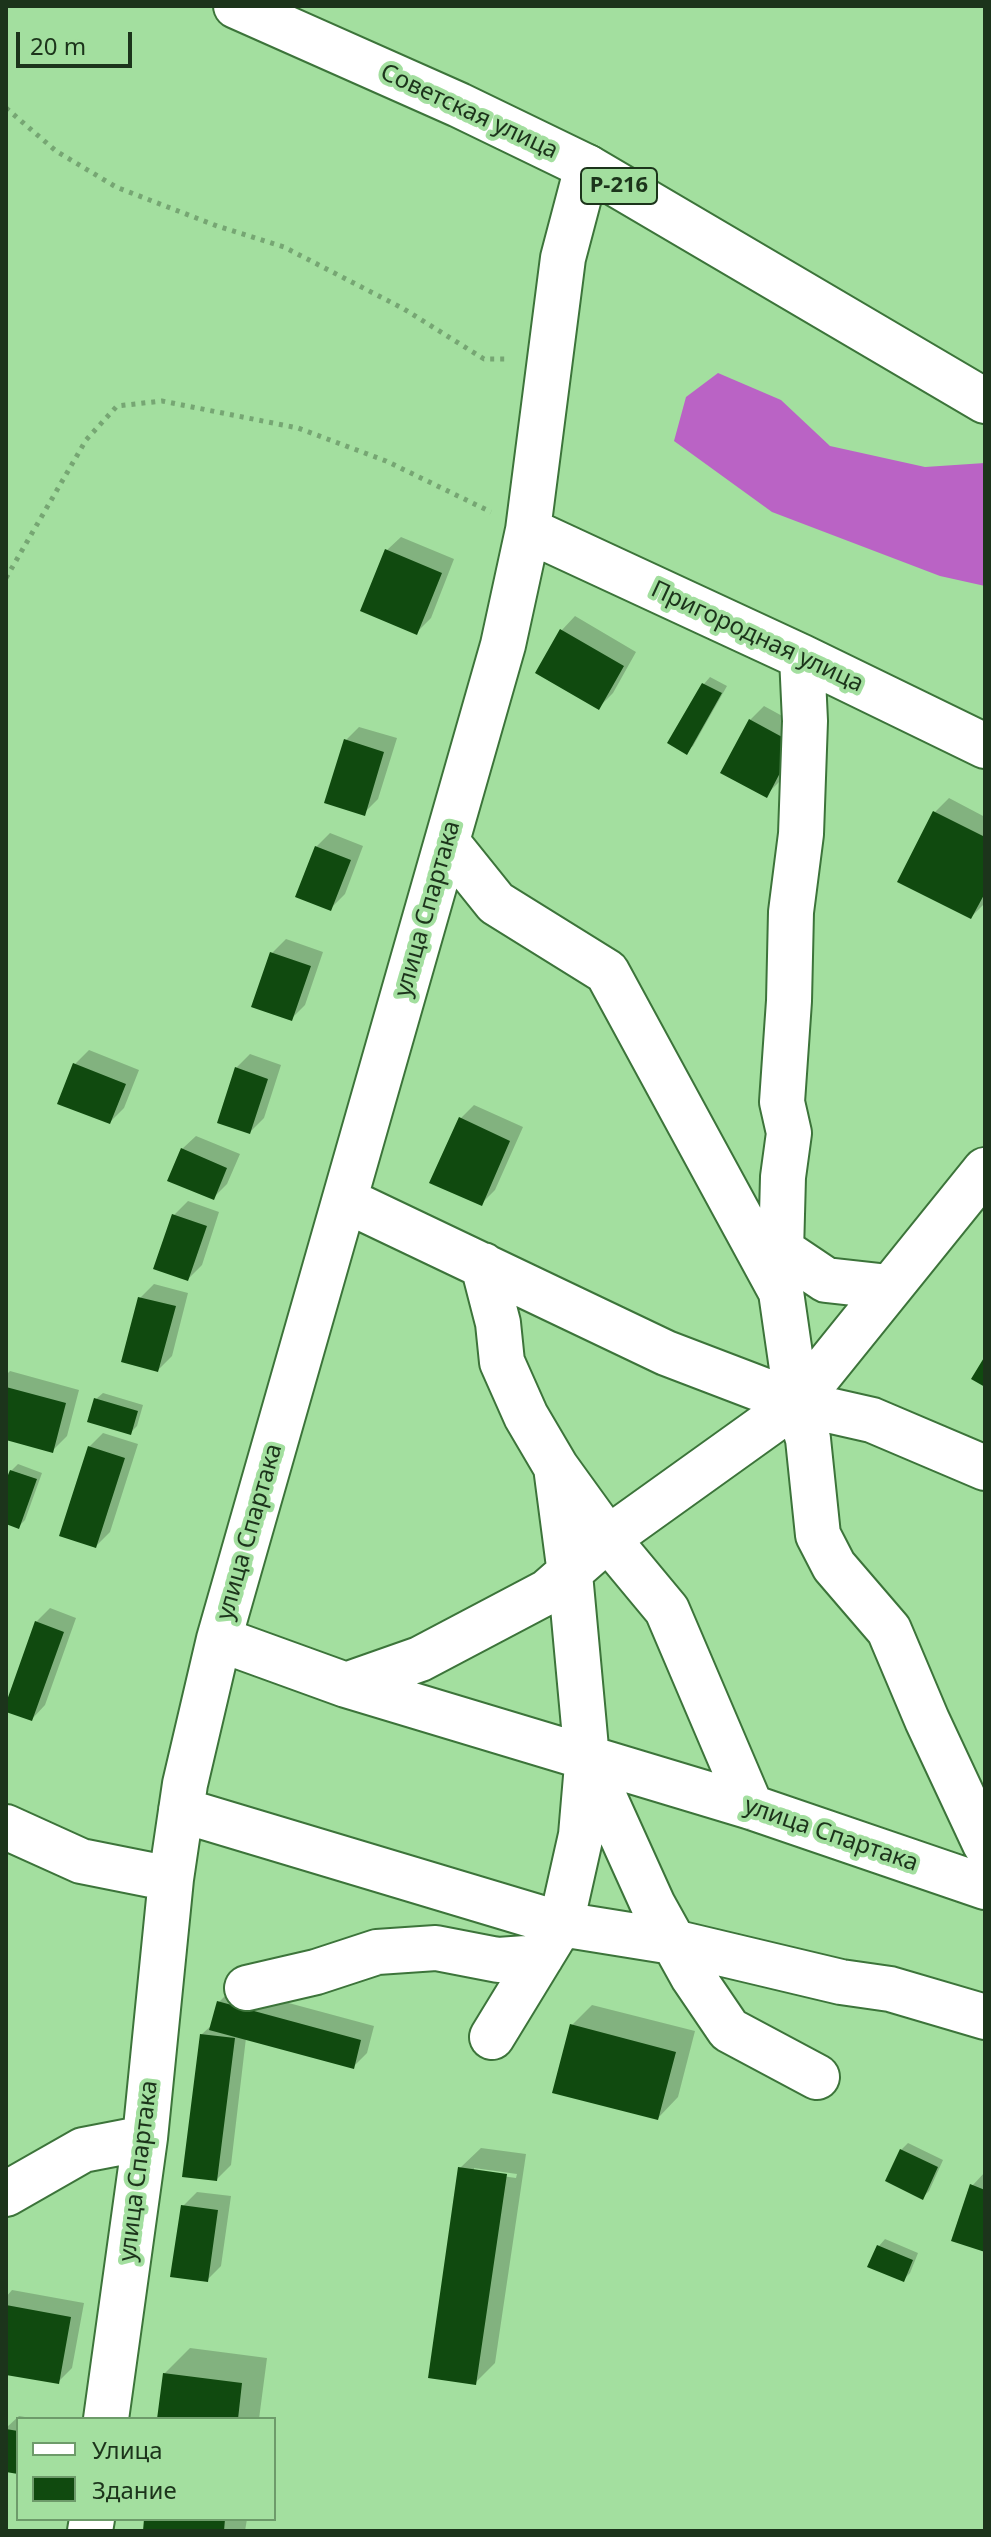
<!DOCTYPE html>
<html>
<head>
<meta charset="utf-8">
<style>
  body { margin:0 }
  #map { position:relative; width:991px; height:2537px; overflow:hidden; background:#a3df9f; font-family:"Noto Sans",sans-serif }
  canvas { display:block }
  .frame { position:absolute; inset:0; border:8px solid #1c341b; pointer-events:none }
  .legend { position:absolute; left:16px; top:2417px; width:260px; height:104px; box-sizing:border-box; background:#a3df9f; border:2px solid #6d9b6a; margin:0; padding:10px 14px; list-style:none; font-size:24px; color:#1c341b }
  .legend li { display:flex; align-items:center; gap:16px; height:40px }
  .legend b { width:40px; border:2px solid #6d9b6a }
  .scale { position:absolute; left:16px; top:32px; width:116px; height:36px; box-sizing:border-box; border:4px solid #1c341b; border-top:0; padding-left:10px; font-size:24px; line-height:28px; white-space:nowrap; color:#1c341b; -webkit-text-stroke:6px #a3df9f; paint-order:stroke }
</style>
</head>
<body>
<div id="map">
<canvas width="991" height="2537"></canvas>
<div class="frame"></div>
<ul class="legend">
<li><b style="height:10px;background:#fff"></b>Улица</li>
<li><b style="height:22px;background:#104a0f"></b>Здание</li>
</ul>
<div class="scale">20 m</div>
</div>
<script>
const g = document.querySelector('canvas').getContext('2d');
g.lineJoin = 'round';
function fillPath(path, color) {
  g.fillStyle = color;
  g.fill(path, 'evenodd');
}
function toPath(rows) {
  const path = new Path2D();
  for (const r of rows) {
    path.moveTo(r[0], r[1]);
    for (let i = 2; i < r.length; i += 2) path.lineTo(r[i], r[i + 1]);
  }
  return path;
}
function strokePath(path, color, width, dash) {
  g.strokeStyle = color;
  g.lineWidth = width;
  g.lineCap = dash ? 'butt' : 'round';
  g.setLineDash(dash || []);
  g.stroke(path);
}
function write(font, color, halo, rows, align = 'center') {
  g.font = font + ' "Noto Sans",sans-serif';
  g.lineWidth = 8;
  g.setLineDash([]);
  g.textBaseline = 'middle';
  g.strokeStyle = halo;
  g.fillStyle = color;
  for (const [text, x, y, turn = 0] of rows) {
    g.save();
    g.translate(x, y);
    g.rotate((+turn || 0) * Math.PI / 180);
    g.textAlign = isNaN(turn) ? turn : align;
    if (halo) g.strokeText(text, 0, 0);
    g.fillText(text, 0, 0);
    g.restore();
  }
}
const forest = toPath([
  [718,373,781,400,830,446,925,467,985,463,985,586,940,576,772,512,674,441,686,397]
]);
const shadow = toPath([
  [401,537,454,559,431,618,417,632,387,550],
  [575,616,636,652,613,693,599,707,562,630],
  [710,677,727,686,693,746,686,752,704,684],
  [764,706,808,730,780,781,766,795,750,720],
  [359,727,397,738,378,799,364,813,345,741],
  [949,798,985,817,985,903,971,917,935,812],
  [330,833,363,846,345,894,331,908,316,847],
  [286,939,323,952,305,1005,291,1019,272,953],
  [89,1050,139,1070,124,1108,110,1122,75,1064],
  [250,1054,281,1065,264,1118,250,1132,236,1068],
  [474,1105,523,1127,495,1190,481,1204,460,1119],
  [196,1136,240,1154,227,1184,213,1198,182,1149],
  [188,1201,219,1212,202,1265,188,1279,174,1215],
  [154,1284,188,1293,172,1356,158,1370,140,1298],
  [10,1371,79,1390,67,1436,53,1450,6,1438,6,1375],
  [103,1393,143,1405,137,1426,131,1432,96,1399],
  [103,1433,138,1444,110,1532,96,1546,89,1447],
  [18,1464,42,1473,25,1520,19,1526,6,1522,6,1486,11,1471],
  [50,1608,76,1618,45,1705,32,1719,6,1709,36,1622],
  [233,1988,374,2026,367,2053,353,2067,246,2038,231,2165,217,2179,202,2034,213,2024,219,2002],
  [592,2005,695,2031,678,2097,658,2118,572,2025],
  [908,2143,943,2160,929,2191,922,2198,901,2150],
  [481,2148,526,2154,495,2363,475,2383,460,2168],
  [474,2168,517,2174,516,2178,474,2172],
  [985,2172,985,2250,972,2186],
  [197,2192,231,2196,221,2266,207,2280,183,2206],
  [885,2239,918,2253,910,2273,903,2280,879,2246],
  [12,2290,84,2303,72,2368,58,2382,6,2372,6,2297],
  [190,2348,267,2358,259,2419,159,2419,164,2374],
  [19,2416,37,2419,18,2419,18,2472,6,2470,6,2428],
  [146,2519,247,2519,245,2531,145,2531]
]);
const building = toPath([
  [385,549,442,573,417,635,360,611],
  [560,629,624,666,599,710,535,673],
  [702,683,722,693,687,755,667,743],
  [749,719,795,744,767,798,720,773],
  [344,739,384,752,365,816,324,803],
  [933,811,985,837,985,893,971,919,897,882],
  [315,846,351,860,331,911,295,897],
  [270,952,311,966,292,1021,251,1007],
  [73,1063,126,1084,110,1124,57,1104],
  [235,1067,268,1079,250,1134,217,1123],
  [459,1117,510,1141,482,1206,429,1183],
  [181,1148,227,1168,214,1200,167,1181],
  [172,1214,207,1226,188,1281,153,1269],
  [138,1297,176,1306,158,1372,121,1362],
  [985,1356,985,1387,971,1379],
  [6,1387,66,1403,53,1453,6,1440],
  [94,1398,138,1411,131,1435,87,1422],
  [88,1446,125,1458,96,1548,59,1536],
  [10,1470,37,1479,19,1529,6,1524,6,1480],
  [35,1621,64,1632,32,1721,6,1712,6,1703],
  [217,2001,361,2040,354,2069,209,2030],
  [570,2024,676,2052,658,2120,552,2093],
  [200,2034,235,2038,217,2181,182,2177],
  [900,2149,938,2167,923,2200,885,2181],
  [458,2167,507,2174,476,2385,428,2378],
  [970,2184,985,2190,985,2252,951,2241],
  [181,2205,218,2210,208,2282,170,2277],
  [877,2245,913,2260,904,2282,867,2267],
  [6,2305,71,2317,59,2384,6,2375],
  [163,2373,242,2383,238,2419,157,2419],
  [6,2429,18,2431,18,2474,6,2472],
  [144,2519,225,2519,224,2531,143,2531]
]);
const path = toPath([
  [6,108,56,151,116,187,217,226,284,247,404,309,484,359,509,359],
  [6,578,86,440,117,406,162,401,298,428,386,461,491,512]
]);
const minor = toPath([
  [528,530,802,657,985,746],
  [447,842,496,903,607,972,744,1224,781,1292,797,1403,808,1439,818,1535,834,1566,889,1630,927,1720,985,1844],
  [345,1200,666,1353,797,1403,872,1420,985,1468],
  [759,1235,826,1280,889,1287],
  [781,1252,783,1177,789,1133,782,1102,789,1001,791,912,801,834,805,721,802,657],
  [483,1265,498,1323,502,1362,526,1416,556,1467,608,1539,667,1610,751,1807],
  [556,1467,570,1574,587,1759,653,1905,693,1977,729,2030,817,2077],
  [219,1639,346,1685,751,1807,985,1887],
  [346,1685,420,1659,547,1592,610,1537,797,1403,985,1170],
  [181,1810,561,1924,673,1942,841,1982,890,1989,985,2017],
  [6,1827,81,1861,171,1879],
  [247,1988,316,1972,377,1952,436,1948,498,1960,541,1957],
  [492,2037,561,1924,581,1835,587,1765],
  [6,2194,83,2150,145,2138],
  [106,2419,145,2138,171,1879,185,1784,219,1639,503,645,528,530,563,258,587,167],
  [90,2531,92,2519]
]);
const highway = toPath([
  [236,6,459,105,587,167,985,401]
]);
const shields = [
  [619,186,76]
];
const shieldNames = [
  ["Р-216",619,186]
];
const streetNames = [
  ["Советская улица",469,112,25],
  ["Пригородная улица",757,637,25],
  ["улица Спартака",428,909,-74],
  ["улица Спартака",250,1532,-74],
  ["улица Спартака",831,1835,19],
  ["улица Спартака",139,2171,-83]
];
fillPath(forest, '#ba63c5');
fillPath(shadow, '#0003');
fillPath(building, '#104a0f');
strokePath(minor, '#3c743a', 48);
strokePath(highway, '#3c743a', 48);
strokePath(path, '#76a673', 5, [4, 6]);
strokePath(minor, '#fff', 44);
strokePath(highway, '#fff', 44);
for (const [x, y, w] of shields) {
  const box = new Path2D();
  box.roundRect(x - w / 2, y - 18, w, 36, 6);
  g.fillStyle = '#a3df9f';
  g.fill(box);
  strokePath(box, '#1c341b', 2);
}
write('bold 22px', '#1c341b', null, shieldNames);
write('24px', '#1c341b', '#a3df9f', streetNames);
</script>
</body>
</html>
